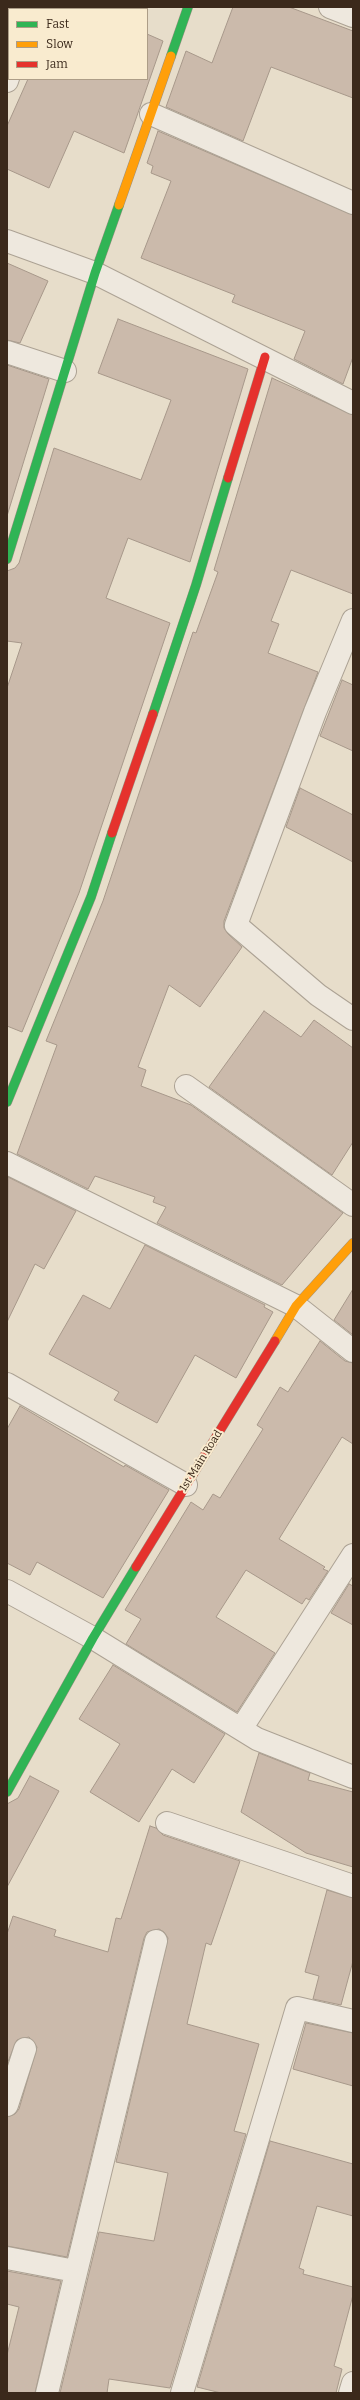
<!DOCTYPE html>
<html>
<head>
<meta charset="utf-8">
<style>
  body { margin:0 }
  #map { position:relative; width:360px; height:2400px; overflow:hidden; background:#e7ddca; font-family:Bitter,serif }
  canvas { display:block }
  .frame { position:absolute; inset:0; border:8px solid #3b291b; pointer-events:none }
  .legend { position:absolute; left:8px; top:8px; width:140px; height:72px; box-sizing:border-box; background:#f9ebcf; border:1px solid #ad9d87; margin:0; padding:5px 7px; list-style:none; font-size:12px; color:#3b291b }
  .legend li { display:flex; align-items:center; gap:8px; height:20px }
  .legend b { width:20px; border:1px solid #ad9d87 }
</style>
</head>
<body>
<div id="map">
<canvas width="360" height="2400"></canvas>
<div class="frame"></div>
<ul class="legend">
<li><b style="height:5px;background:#30b455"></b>Fast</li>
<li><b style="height:5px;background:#ff9f0a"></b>Slow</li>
<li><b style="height:5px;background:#e5322d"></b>Jam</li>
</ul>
</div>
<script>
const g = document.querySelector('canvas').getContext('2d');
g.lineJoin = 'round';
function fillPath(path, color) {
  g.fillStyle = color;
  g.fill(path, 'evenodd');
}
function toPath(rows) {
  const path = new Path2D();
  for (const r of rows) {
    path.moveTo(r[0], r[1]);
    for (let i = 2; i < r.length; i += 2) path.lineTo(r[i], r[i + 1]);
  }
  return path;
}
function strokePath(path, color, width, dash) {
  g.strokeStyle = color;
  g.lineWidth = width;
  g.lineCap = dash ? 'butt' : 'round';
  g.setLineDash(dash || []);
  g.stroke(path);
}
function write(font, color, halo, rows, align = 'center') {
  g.font = font + ' Bitter,serif';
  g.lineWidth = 4;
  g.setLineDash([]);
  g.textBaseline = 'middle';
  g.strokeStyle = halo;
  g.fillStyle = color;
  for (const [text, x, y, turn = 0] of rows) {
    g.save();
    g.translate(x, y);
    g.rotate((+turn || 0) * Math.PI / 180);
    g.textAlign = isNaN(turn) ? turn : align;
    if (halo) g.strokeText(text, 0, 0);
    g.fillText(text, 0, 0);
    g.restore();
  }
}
const building = toPath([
  [233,7,289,7,353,31,353,98,271,67,243,141,166,107,186,51,212,63,233,7],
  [147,34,163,41,124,153,74,131,49,188,7,169,7,126,28,79,147,79,147,34],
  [158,131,353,215,353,357,343,384,294,359,305,331,232,302,235,295,141,258,171,181,151,173,153,166,147,163,158,131],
  [7,263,48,281,20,343,7,340,7,263],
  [118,319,248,369,190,562,128,538,106,598,170,623,79,893,22,1032,7,1026,7,688,22,643,7,641,7,571,15,568,19,563,54,448,141,480,171,400,98,373,118,319],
  [7,365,49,379,7,516,7,365],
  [272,378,353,415,353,594,291,570,271,621,279,624,268,653,318,672,224,921,224,928,228,934,242,947,200,1007,169,985,138,1067,146,1070,141,1086,191,1105,343,1213,282,1285,157,1223,166,1207,153,1202,155,1197,95,1176,88,1189,17,1154,57,1045,46,1041,103,901,193,632,196,633,218,572,214,570,272,378],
  [342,680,353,685,353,751,320,736,342,680],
  [300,788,353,815,353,862,286,827,300,788],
  [264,1011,301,1037,314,1020,353,1048,353,1142,332,1175,209,1087,264,1011],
  [8,1177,76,1211,44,1269,35,1264,7,1322,8,1177],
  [145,1245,265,1305,264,1307,273,1312,236,1378,195,1355,157,1423,114,1400,119,1392,49,1354,83,1295,110,1309,145,1245],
  [353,1289,353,1335,334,1320,353,1289],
  [320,1341,345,1361,353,1363,353,1444,342,1437,279,1539,325,1567,323,1569,328,1571,309,1600,306,1598,302,1604,246,1570,216,1617,275,1653,237,1712,126,1644,141,1619,125,1610,191,1502,203,1510,213,1494,220,1498,263,1429,257,1425,280,1387,288,1392,320,1341],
  [20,1406,124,1467,125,1465,169,1490,103,1598,37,1562,30,1575,7,1563,7,1429,20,1406],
  [349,1584,353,1586,353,1625,331,1613,349,1584],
  [113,1665,225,1734,194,1783,172,1769,139,1822,90,1792,120,1744,79,1719,113,1665],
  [259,1753,310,1773,308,1780,353,1792,353,1867,306,1853,241,1812,259,1753],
  [30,1776,59,1791,7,1887,7,1804,18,1798,30,1776],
  [150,1826,156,1828,163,1835,240,1861,211,1945,206,1943,187,2024,259,2044,234,2131,246,2134,170,2388,109,2379,107,2393,60,2393,99,2232,154,2241,168,2173,116,2162,168,1938,164,1932,159,1929,147,1932,144,1938,67,2257,7,2246,7,2117,15,2114,19,2109,37,2047,29,2037,17,2040,7,2064,7,1934,13,1916,56,1930,54,1936,108,1952,116,1918,121,1919,150,1826],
  [327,1890,353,1898,353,1961,341,2005,313,1999,319,1976,305,1972,327,1890],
  [306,2023,353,2033,353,2086,293,2069,306,2023],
  [270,2141,353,2164,353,2216,317,2206,299,2268,304,2270,303,2274,353,2287,353,2295,334,2366,342,2369,336,2393,221,2393,197,2387,270,2141],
  [7,2271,61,2281,35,2393,7,2393,7,2355,19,2307,7,2304,7,2271]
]);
const street = toPath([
  [330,7,353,16],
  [30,9,30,7],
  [7,81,9,75],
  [151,114,353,203],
  [7,241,95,273,353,403],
  [7,352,65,371],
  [353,620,315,712,236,925,318,995,353,1019],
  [186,1086,353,1205],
  [7,1163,296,1306,353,1351],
  [7,1384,186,1485],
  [7,1591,93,1638,257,1739,353,1777],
  [241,1729,353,1555],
  [167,1823,353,1886],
  [7,2105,25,2049],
  [7,2258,75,2271],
  [47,2393,156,1941],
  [182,2393,297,2008,353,2021],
  [350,2393,353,2383]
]);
const fast = toPath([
  [171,56,188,7],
  [7,559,95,273,119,205],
  [153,714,196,585,228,478],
  [7,1102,91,897,112,833],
  [7,1792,93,1638,136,1567]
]);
const slow = toPath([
  [119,205,171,56],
  [275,1341,296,1306,353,1243]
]);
const jam = toPath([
  [228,478,265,357],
  [112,833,153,714],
  [136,1567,275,1341]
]);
const streetNames = [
  ["1st Main Road",201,1461,-58]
];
fillPath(building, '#cbbaab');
strokePath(building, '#a7988a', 1);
strokePath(street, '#aca294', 24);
strokePath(fast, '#9b9184', 10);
strokePath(slow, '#9b9184', 10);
strokePath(jam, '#9b9184', 10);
strokePath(street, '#eee8de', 22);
strokePath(fast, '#30b455', 9);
strokePath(slow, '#ff9f0a', 9);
strokePath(jam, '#e5322d', 9);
write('11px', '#3b291b', '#f9ebcf', streetNames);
</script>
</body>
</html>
